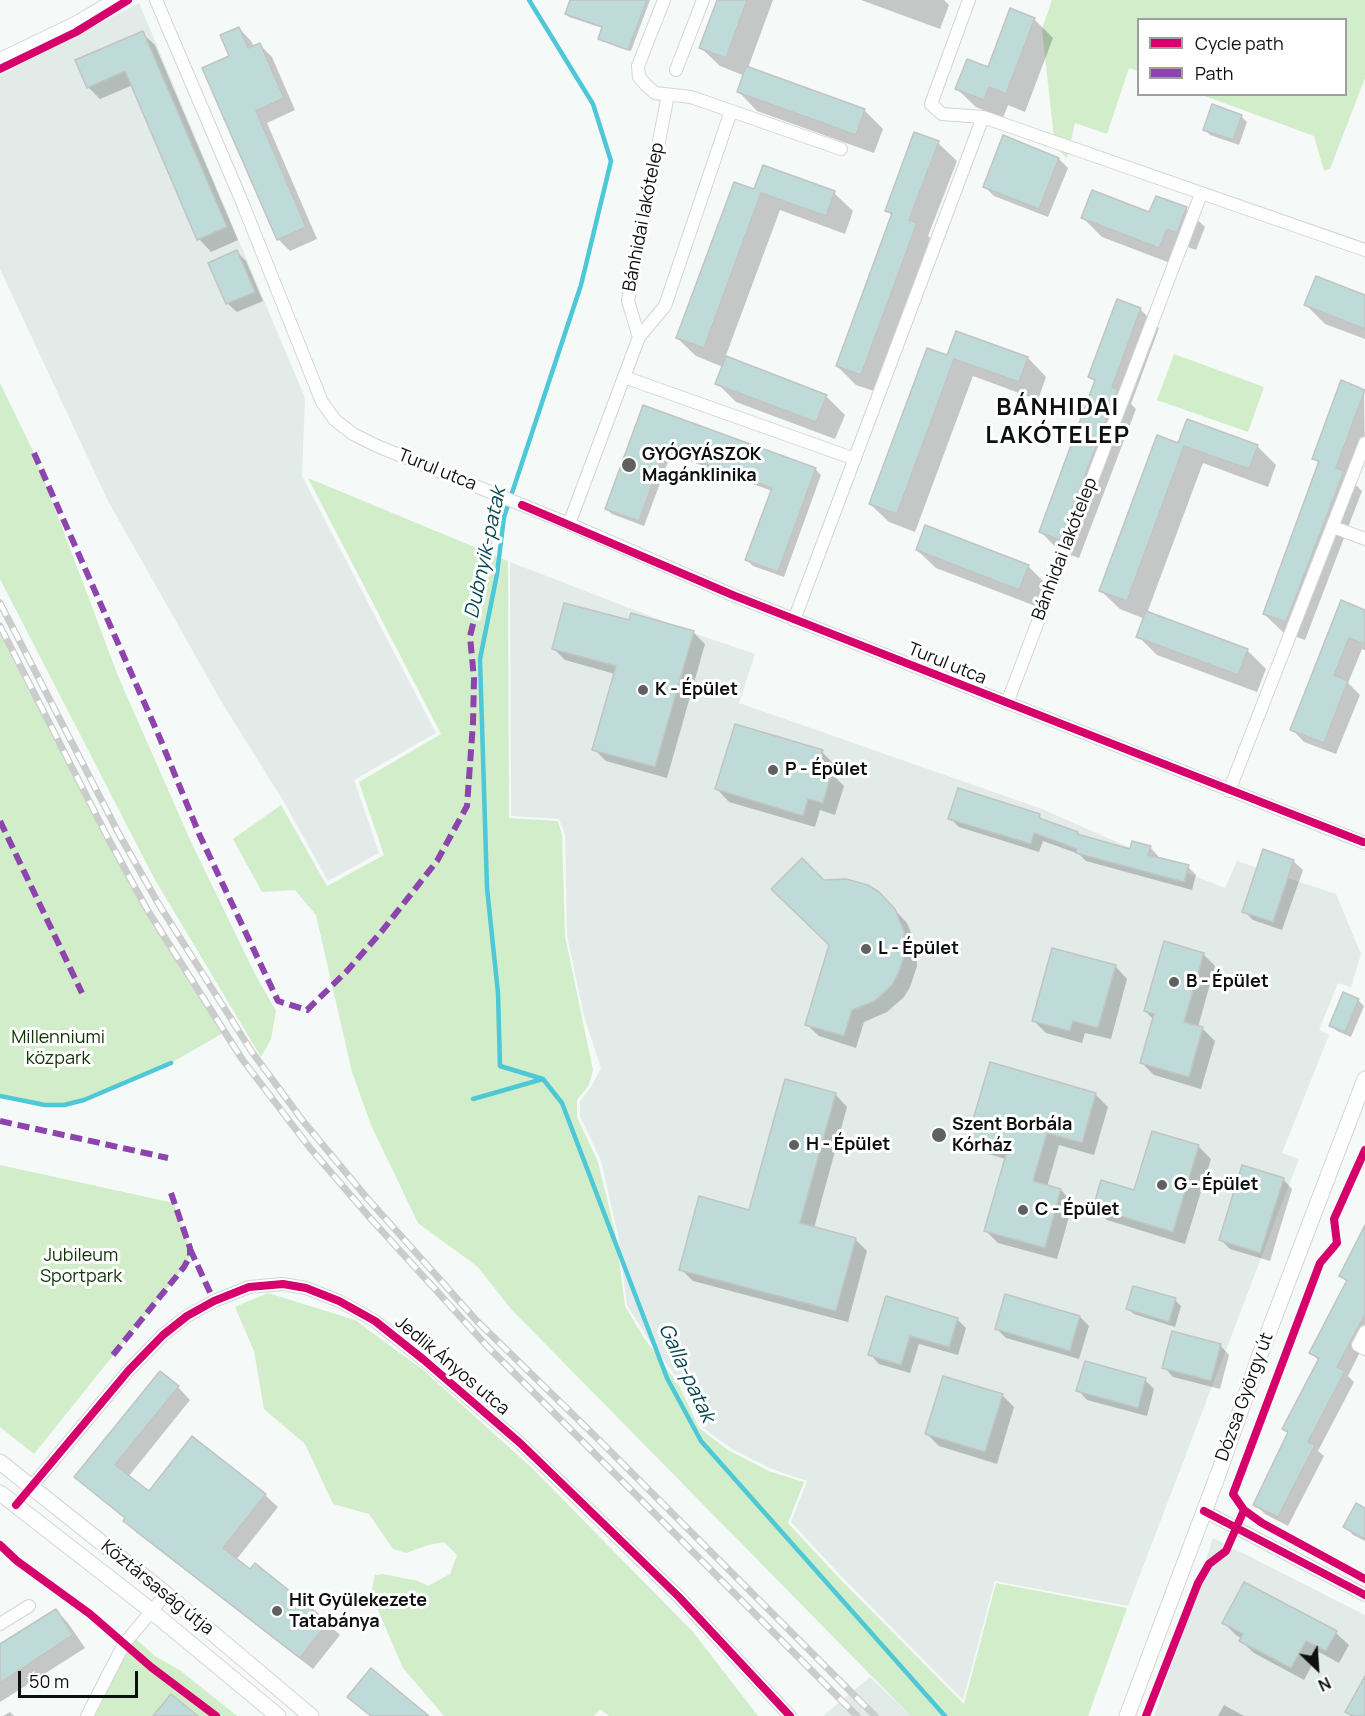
<!DOCTYPE html>
<html>
<head>
<meta charset="utf-8">
<style>
  body { margin:0 }
  #map { position:relative; width:1365px; height:1716px; overflow:hidden; background:#f5f9f7; font-family:Manrope,sans-serif }
  canvas { display:block }
  .legend { position:absolute; left:1137px; top:18px; width:210px; height:78px; box-sizing:border-box; background:#fff; border:2px solid #9f9f9f; margin:0; padding:8px 10px; list-style:none; font-size:18px; color:#0e0f0f }
  .legend li { display:flex; align-items:center; gap:12px; height:30px }
  .legend b { width:30px; border:2px solid #9f9f9f }
  .north { position:absolute; left:1287px; top:1638px; width:60px; height:60px; -webkit-text-stroke:4px #fff; paint-order:stroke; rotate:155deg; font-size:16px; font-weight:700; line-height:24px; text-align:center; color:#0e0f0f }
  .north::after { content:''; display:block; margin:auto; width:21px; height:27px; background:#0e0f0f; clip-path:polygon(50% 0,100% 100%,50% 72%,0 100%) }
  .scale { position:absolute; left:18px; top:1671px; width:120px; height:27px; box-sizing:border-box; border:3px solid #0e0f0f; border-top:0; padding-left:8px; font-size:18px; line-height:21px; white-space:nowrap; color:#0e0f0f; -webkit-text-stroke:4px #fff; paint-order:stroke }
</style>
</head>
<body>
<div id="map">
<canvas width="1365" height="1716"></canvas>
<ul class="legend">
<li><b style="height:8px;background:#d6006c"></b>Cycle path</li>
<li><b style="height:8px;background:#8e44ad"></b>Path</li>
</ul>
<div class="north">N</div>
<div class="scale">50 m</div>
</div>
<script>
const g = document.querySelector('canvas').getContext('2d');
g.lineJoin = 'round';
function fillPath(path, color) {
  g.fillStyle = color;
  g.fill(path, 'evenodd');
}
function toPath(rows) {
  const path = new Path2D();
  for (const r of rows) {
    path.moveTo(r[0], r[1]);
    for (let i = 2; i < r.length; i += 2) path.lineTo(r[i], r[i + 1]);
  }
  return path;
}
function strokePath(path, color, width, dash) {
  g.strokeStyle = color;
  g.lineWidth = width;
  g.lineCap = dash ? 'butt' : 'round';
  g.setLineDash(dash || []);
  g.stroke(path);
}
function write(font, color, halo, rows, align = 'center') {
  g.font = font + ' Manrope,sans-serif';
  g.lineWidth = 6;
  g.setLineDash([]);
  g.textBaseline = 'middle';
  g.strokeStyle = halo;
  g.fillStyle = color;
  for (const [text, x, y, turn = 0] of rows) {
    g.save();
    g.translate(x, y);
    g.rotate((+turn || 0) * Math.PI / 180);
    g.textAlign = isNaN(turn) ? turn : align;
    if (halo) g.strokeText(text, 0, 0);
    g.fillText(text, 0, 0);
    g.restore();
  }
}
const built = toPath([
  [139,3,305,398,302,476,436,733,354,780,379,853,328,881,284,802,221,701,108,501,0,269,0,75],
  [510,562,702,636,755,654,739,703,1042,809,1189,874,1225,888,1237,861,1336,894,1361,954,1351,987,1338,983,1319,1030,1329,1035,1282,1153,1299,1159,1128,1606,995,1581,963,1700,841,1576,791,1522,807,1481,772,1469,730,1448,701,1426,681,1384,647,1337,627,1305,618,1235,601,1161,580,1116,580,1101,591,1087,601,1068,584,1016,567,936,565,835,559,819,511,816],
  [1213,1538,1365,1615,1365,1716,1154,1716],
  [870,1677,911,1716,825,1716,824,1715]
]);
const green = toPath([
  [1052,0,1365,0,1365,78,1330,169,1324,171,1314,136,1202,95,1346,94,1346,20,1138,20,1138,71,1129,68,1107,134,1075,123,1067,158,1055,147,1042,29],
  [1174,354,1264,387,1248,432,1157,400],
  [0,383,34,453,118,676,191,842,255,974,276,1011,271,1039,261,1057,154,878,0,579],
  [308,478,508,561,509,818,558,821,562,835,565,936,593,1070,589,1085,577,1100,577,1117,598,1162,616,1236,625,1306,644,1338,679,1385,699,1428,728,1450,771,1472,804,1482,788,1523,839,1578,964,1704,996,1583,1127,1608,1088,1716,911,1716,511,1309,478,1267,418,1223,371,1125,352,1072,316,915,295,890,262,892,233,839,281,805,327,886,384,855,359,782,441,734],
  [0,632,106,841,176,961,223,1033,171,1063,84,1100,64,1105,45,1105,0,1096],
  [0,1165,174,1203,190,1248,190,1256,184,1267,34,1454,0,1427],
  [268,1293,355,1320,423,1370,532,1468,693,1632,758,1716,609,1716,600,1709,594,1716,444,1716,403,1668,371,1594,375,1575,383,1574,418,1581,428,1586,450,1574,457,1555,444,1542,428,1545,406,1553,393,1549,369,1514,333,1504,305,1444,264,1409,254,1351,235,1307],
  [130,1634,155,1656,181,1671,237,1716,87,1716]
]);
const shadow = toPath([
  [571,0,650,0,631,51,602,41,600,39,603,28,569,17,566,14],
  [719,0,773,0,748,68,864,110,883,129,874,153,757,111,739,92,745,76,720,66,701,48],
  [861,0,944,0,949,5,940,29],
  [1034,19,1053,38,1025,112,1008,105,1003,118,976,107,957,89,989,69],
  [239,28,251,41,254,47,260,45,272,57,295,110,267,123,317,239,290,251,278,239,231,57],
  [142,33,155,45,238,240,211,252,199,239,133,85,100,99,88,87],
  [1241,116,1247,122,1239,145,1210,135,1204,129],
  [938,143,957,161,928,236,935,243,880,393,856,385,837,366,892,216,887,210],
  [1059,159,1068,168,1048,217,994,196,985,187],
  [755,191,834,193,853,211,845,234,780,210,725,358,826,396,845,415,835,439,736,402,717,383,723,367,696,356,677,338],
  [1186,209,1205,227,1196,250,1185,246,1178,266,1102,237,1083,218,1150,214],
  [237,252,246,261,263,301,237,312,227,303],
  [1365,297,1365,339,1325,324,1306,305],
  [1140,309,1159,328,1131,404,1136,409,1079,558,1059,551,1041,532,1096,382,1090,377],
  [957,333,1028,358,1046,377,1038,400,973,376,915,532,889,522,870,504,948,357],
  [1364,391,1365,458,1355,484,1362,491,1305,640,1283,632,1264,614,1320,464,1314,458],
  [644,407,815,469,821,475,784,577,753,566,747,560,772,491,671,454,644,526,612,514,606,509],
  [1178,445,1257,446,1276,465,1268,487,1203,463,1147,613,1247,650,1266,669,1257,692,1157,655,1138,636,1145,619,1120,609,1101,591],
  [917,550,1028,566,1047,585,1038,607,936,568],
  [1365,612,1365,650,1362,649,1348,683,1360,695,1336,754,1304,742,1292,729],
  [630,622,693,632,705,644,667,778,606,761,594,749,615,674,565,660,553,648],
  [822,752,834,764,832,774,844,786,835,815,820,810,815,827,729,802,717,789],
  [1039,816,1045,822,1077,833,1081,837,1131,851,1150,847,1158,856,1157,859,1188,867,1196,875,1192,890,1086,861,1079,854,1043,841,1039,852,959,827,950,818],
  [1293,861,1303,870,1282,930,1253,920,1244,911],
  [824,882,891,906,907,923,916,944,917,966,910,987,904,997,887,1012,864,1022,856,1048,819,1036,806,1024,831,945],
  [1203,954,1215,966,1198,1027,1203,1029,1215,1041,1201,1089,1154,1075,1142,1063,1154,1020,1145,1011],
  [1115,966,1127,979,1111,1039,1085,1033,1082,1043,1046,1033,1034,1021],
  [1358,1000,1364,1006,1351,1037,1337,1031,1331,1025],
  [835,1094,847,1107,814,1228,855,1239,867,1251,848,1322,693,1281,681,1269,750,1211],
  [1095,1094,1108,1107,1094,1155,1059,1145,1047,1187,1061,1190,1073,1203,1057,1259,998,1243,986,1231,1006,1159,981,1152,968,1139],
  [1153,1133,1199,1147,1211,1159,1185,1244,1107,1220,1095,1208,1135,1192],
  [1283,1179,1292,1189,1270,1261,1230,1249,1221,1240],
  [1365,1229,1365,1342,1348,1376,1354,1382,1318,1451,1324,1456,1288,1526,1265,1514,1255,1504,1289,1433,1284,1428,1319,1361,1311,1353,1347,1282,1341,1276],
  [887,1298,957,1319,966,1328,958,1355,919,1344,910,1373,879,1364,870,1354],
  [1175,1300,1181,1306,1175,1327,1134,1314,1128,1309],
  [1080,1317,1089,1326,1079,1359,1006,1338,997,1329],
  [1220,1345,1229,1355,1220,1389,1173,1377,1164,1367],
  [1145,1380,1154,1389,1147,1416,1087,1400,1078,1390],
  [178,1387,190,1400,128,1477,149,1493,265,1495,278,1507,236,1560,327,1623,340,1635,313,1669,137,1533,125,1521,126,1519,76,1477],
  [1002,1395,1014,1407,997,1464,939,1446,927,1434],
  [1365,1510,1365,1541,1353,1535,1345,1526],
  [56,1610,68,1623,85,1648,0,1702,0,1646],
  [1224,1623,1336,1633,1349,1645,1339,1663,1319,1652,1304,1680,1254,1653,1241,1641,1242,1639,1236,1635],
  [1224,1705,1244,1716,1218,1716],
  [10,1712,14,1716,3,1716]
]);
const stream = toPath([
  [529,0,593,104,611,161,581,285,504,517,497,574,480,659,487,888,498,993,500,1066,543,1079],
  [0,1096,45,1105,64,1105,84,1100,171,1063],
  [473,1099,543,1079,562,1103,667,1378,701,1441,945,1716]
]);
const building = toPath([
  [570,0,647,0,628,50,598,39,602,27,565,14,570,0],
  [717,0,747,0,726,58,699,48,717,0],
  [1010,8,1035,18,1006,94,989,87,984,100,955,89,967,59,988,67,1010,8],
  [239,27,248,48,260,43,284,98,256,111,306,227,277,240,202,68,229,56,220,35,239,27],
  [143,31,227,227,197,240,125,71,87,88,75,60,143,31],
  [746,66,865,109,856,135,737,92,746,66],
  [1212,104,1242,115,1233,140,1203,130,1212,104],
  [914,132,939,141,909,220,917,223,861,375,836,366,892,213,885,211,914,132],
  [1003,135,1059,158,1039,209,983,187,1003,135],
  [763,165,835,191,826,216,761,193,704,348,676,338,734,182,754,189,763,165],
  [1092,190,1149,212,1156,196,1187,207,1177,233,1167,229,1159,248,1081,218,1092,190],
  [237,250,255,292,226,304,208,263,237,250],
  [1316,276,1365,295,1365,329,1304,305,1316,276],
  [1117,299,1141,308,1112,387,1118,389,1060,540,1039,532,1095,380,1088,377,1117,299],
  [956,331,1028,357,1019,382,954,359,897,514,869,504,927,348,947,355,956,331],
  [726,356,827,395,816,422,715,384,726,356],
  [1341,380,1365,390,1336,468,1344,471,1286,622,1263,614,1319,461,1312,459,1341,380],
  [643,405,816,468,778,572,745,560,772,488,665,449,639,521,605,509,643,405],
  [1187,419,1258,445,1249,469,1184,446,1127,601,1099,591,1157,435,1178,443,1187,419],
  [925,525,1029,565,1019,590,916,550,925,525],
  [1341,600,1365,610,1365,644,1349,638,1334,675,1348,681,1324,743,1290,730,1341,600],
  [564,603,629,620,631,613,694,631,655,767,592,750,616,666,552,649,564,603],
  [1146,611,1248,649,1238,675,1136,637,1146,611],
  [735,724,823,750,818,768,832,772,823,803,808,799,803,816,715,789,735,724],
  [958,788,1040,814,1039,818,1078,832,1077,834,1130,849,1132,841,1151,846,1148,855,1189,865,1184,882,1076,853,1077,849,1034,833,1031,844,948,819,958,788],
  [1263,849,1294,860,1273,922,1242,912,1263,849],
  [802,858,824,880,846,879,868,885,879,892,895,909,904,931,905,954,898,974,892,985,875,1001,852,1010,844,1036,805,1025,829,945,771,889,802,858],
  [1164,941,1204,953,1184,1022,1203,1027,1189,1077,1140,1063,1154,1014,1144,1011,1164,941],
  [1052,948,1116,965,1098,1028,1073,1021,1070,1031,1032,1021,1052,948],
  [1343,992,1359,999,1345,1032,1329,1026,1343,992],
  [990,1062,1096,1093,1082,1143,1047,1133,1033,1181,1061,1189,1045,1248,984,1231,1007,1151,967,1140,990,1062],
  [785,1079,836,1093,800,1223,856,1238,836,1311,679,1270,699,1196,749,1210,785,1079],
  [1152,1131,1199,1145,1173,1232,1093,1208,1101,1180,1134,1190,1152,1131],
  [1242,1165,1284,1178,1260,1253,1219,1240,1242,1165],
  [1365,1225,1365,1314,1337,1367,1345,1371,1308,1442,1315,1445,1278,1517,1253,1505,1288,1432,1282,1429,1319,1358,1309,1353,1347,1280,1339,1276,1365,1225],
  [1133,1286,1176,1298,1169,1322,1126,1309,1133,1286],
  [1005,1294,1080,1316,1070,1351,995,1329,1005,1294],
  [886,1296,958,1318,949,1347,910,1336,901,1365,868,1355,886,1296],
  [1172,1331,1221,1344,1211,1381,1162,1368,1172,1331],
  [1085,1361,1146,1378,1138,1408,1076,1391,1085,1361],
  [160,1371,179,1386,115,1465,149,1491,192,1436,266,1494,223,1548,250,1569,255,1563,328,1622,300,1658,123,1521,125,1518,74,1477,160,1371],
  [943,1376,1003,1394,985,1452,925,1434,943,1376],
  [1356,1503,1365,1508,1365,1539,1343,1527,1356,1503],
  [1244,1582,1337,1631,1326,1651,1306,1641,1291,1668,1239,1641,1243,1634,1222,1623,1244,1582],
  [56,1609,73,1635,0,1683,0,1644,56,1609],
  [371,1668,429,1716,371,1716,347,1697,371,1668],
  [1365,1676,1365,1716,1353,1716,1345,1712,1365,1676],
  [171,1694,198,1716,153,1716,171,1694]
]);
const minor = toPath([
  [156,0,240,197,322,402,335,420,353,434,377,446,569,524,735,596,1365,843],
  [664,0,638,66,639,77,646,85,655,93,691,97,841,149],
  [969,0,931,104,942,114,983,117,1365,250],
  [0,59,75,23,114,0],
  [676,70,703,0],
  [639,337,628,301,668,95],
  [624,377,855,459],
  [569,524,639,337,665,306,731,111],
  [1333,527,1365,539],
  [794,620,983,117],
  [1007,703,1201,194],
  [1229,791,1365,443],
  [1365,1332,1358,1345,1365,1349],
  [32,1486,129,1370,163,1335,187,1316,214,1301,249,1287,283,1284,306,1288,339,1301,375,1321,424,1360,520,1443,679,1597,790,1716],
  [1204,1511,1365,1595],
  [0,1624,29,1606],
  [87,1716,124,1644,166,1594]
]);
const tertiary = toPath([
  [0,1462,166,1594,311,1716],
  [0,1493,144,1605,278,1716],
  [1127,1716,1219,1472,1261,1352,1365,1079]
]);
const rail = toPath([
  [0,603,119,834,158,903,252,1052,303,1121,367,1198,477,1321,598,1439,875,1716],
  [0,626,109,840,148,911,242,1059,310,1148,371,1219,486,1345,857,1716]
]);
const quiet = toPath([
  [34,453,159,736,200,836,278,1001,307,1010,347,971,382,931,437,861,467,806,473,723,474,679,470,636,482,589,491,523,493,493],
  [0,821,82,993],
  [0,1121,168,1158],
  [190,1249,214,1301],
  [113,1355,184,1267,190,1256,190,1248,171,1193]
]);
const cycleway = toPath([
  [0,69,76,32,128,0],
  [522,505,735,596,1363,842],
  [1365,1150,1334,1219,1337,1243,1320,1263,1233,1494,1244,1510,1262,1523,1365,1579],
  [16,1505,129,1370,163,1335,187,1316,214,1301,249,1287,283,1284,306,1288,339,1301,375,1321,424,1360,520,1443,679,1597,790,1716],
  [1204,1511,1365,1595],
  [0,1545,17,1561,90,1614,151,1667,216,1716],
  [1146,1716,1198,1583,1209,1564,1226,1551,1244,1510]
]);
const markers = [
  [629,465,8,"#5f6160"],
  [643,690,6,"#5f6160"],
  [773,770,6,"#5f6160"],
  [866,949,6,"#5f6160"],
  [1174,982,6,"#5f6160"],
  [939,1135,8,"#5f6160"],
  [794,1145,6,"#5f6160"],
  [1162,1185,6,"#5f6160"],
  [1023,1210,6,"#5f6160"],
  [277,1611,6,"#5f6160"]
];
const streetNames = [
  ["Bánhidai lakótelep",644,217,-79],
  ["Turul utca",437,470,22],
  ["Bánhidai lakótelep",1065,549,-69],
  ["Turul utca",947,664,22],
  ["Jedlik Ányos utca",452,1366,40],
  ["Dózsa György út",1245,1397,-70],
  ["Köztársaság útja",157,1588,39]
];
const poiNames = [
  ["GYÓGYÁSZOK",642,455],
  ["Magánklinika",642,476],
  ["K - Épület",655,690],
  ["P - Épület",785,770],
  ["L - Épület",878,949],
  ["B - Épület",1186,982],
  ["Szent Borbála",952,1125],
  ["Kórház",952,1146],
  ["H - Épület",806,1145],
  ["G - Épület",1174,1185],
  ["C - Épület",1035,1210],
  ["Hit Gyülekezete",289,1601],
  ["Tatabánya",289,1622]
];
const parkNames = [
  ["Millenniumi",58,1038],
  ["közpark",58,1059],
  ["Jubileum",81,1256],
  ["Sportpark",81,1277]
];
const waterNames = [
  ["Dubnyik-patak",486,553,-78],
  ["Galla-patak",686,1373,65]
];
const districtNames = [
  ["BÁNHIDAI",1058,408],
  ["LAKÓTELEP",1058,436]
];
fillPath(built, '#e2ebe8');
fillPath(green, '#d1edca');
fillPath(shadow, '#0003');
strokePath(stream, '#4ec7d7', 4.5);
fillPath(building, '#bfdbd9');
strokePath(building, '#c1c4c3', 1.5);
strokePath(minor, '#d3d6d5', 14);
strokePath(tertiary, '#d3d6d5', 17);
strokePath(minor, '#fefefe', 12);
strokePath(tertiary, '#fefefe', 15);
strokePath(rail, '#cbcdcc', 7);
strokePath(rail, '#fff', 4.5, [14]);
strokePath(quiet, '#8e44ad', 6, [12, 6]);
strokePath(cycleway, '#d6006c', 8);
for (const [x, y, r, color] of markers) {
  const dot = new Path2D();
  dot.arc(x, y, r, 0, 2 * Math.PI);
  g.fillStyle = color;
  g.fill(dot);
  strokePath(dot, '#fff', 2);
}
write('18px', '#0e0f0f', '#fff', streetNames);
write('bold 18px', '#0e0f0f', '#fff', poiNames, 'left');
write('18px', '#0c3300', '#fff', parkNames);
write('italic 20px', '#074751', '#fff', waterNames);
g.letterSpacing = '1.5px';
write('bold 24px', '#0e0f0f', '#fff', districtNames);
g.letterSpacing = '0px';
</script>
</body>
</html>
